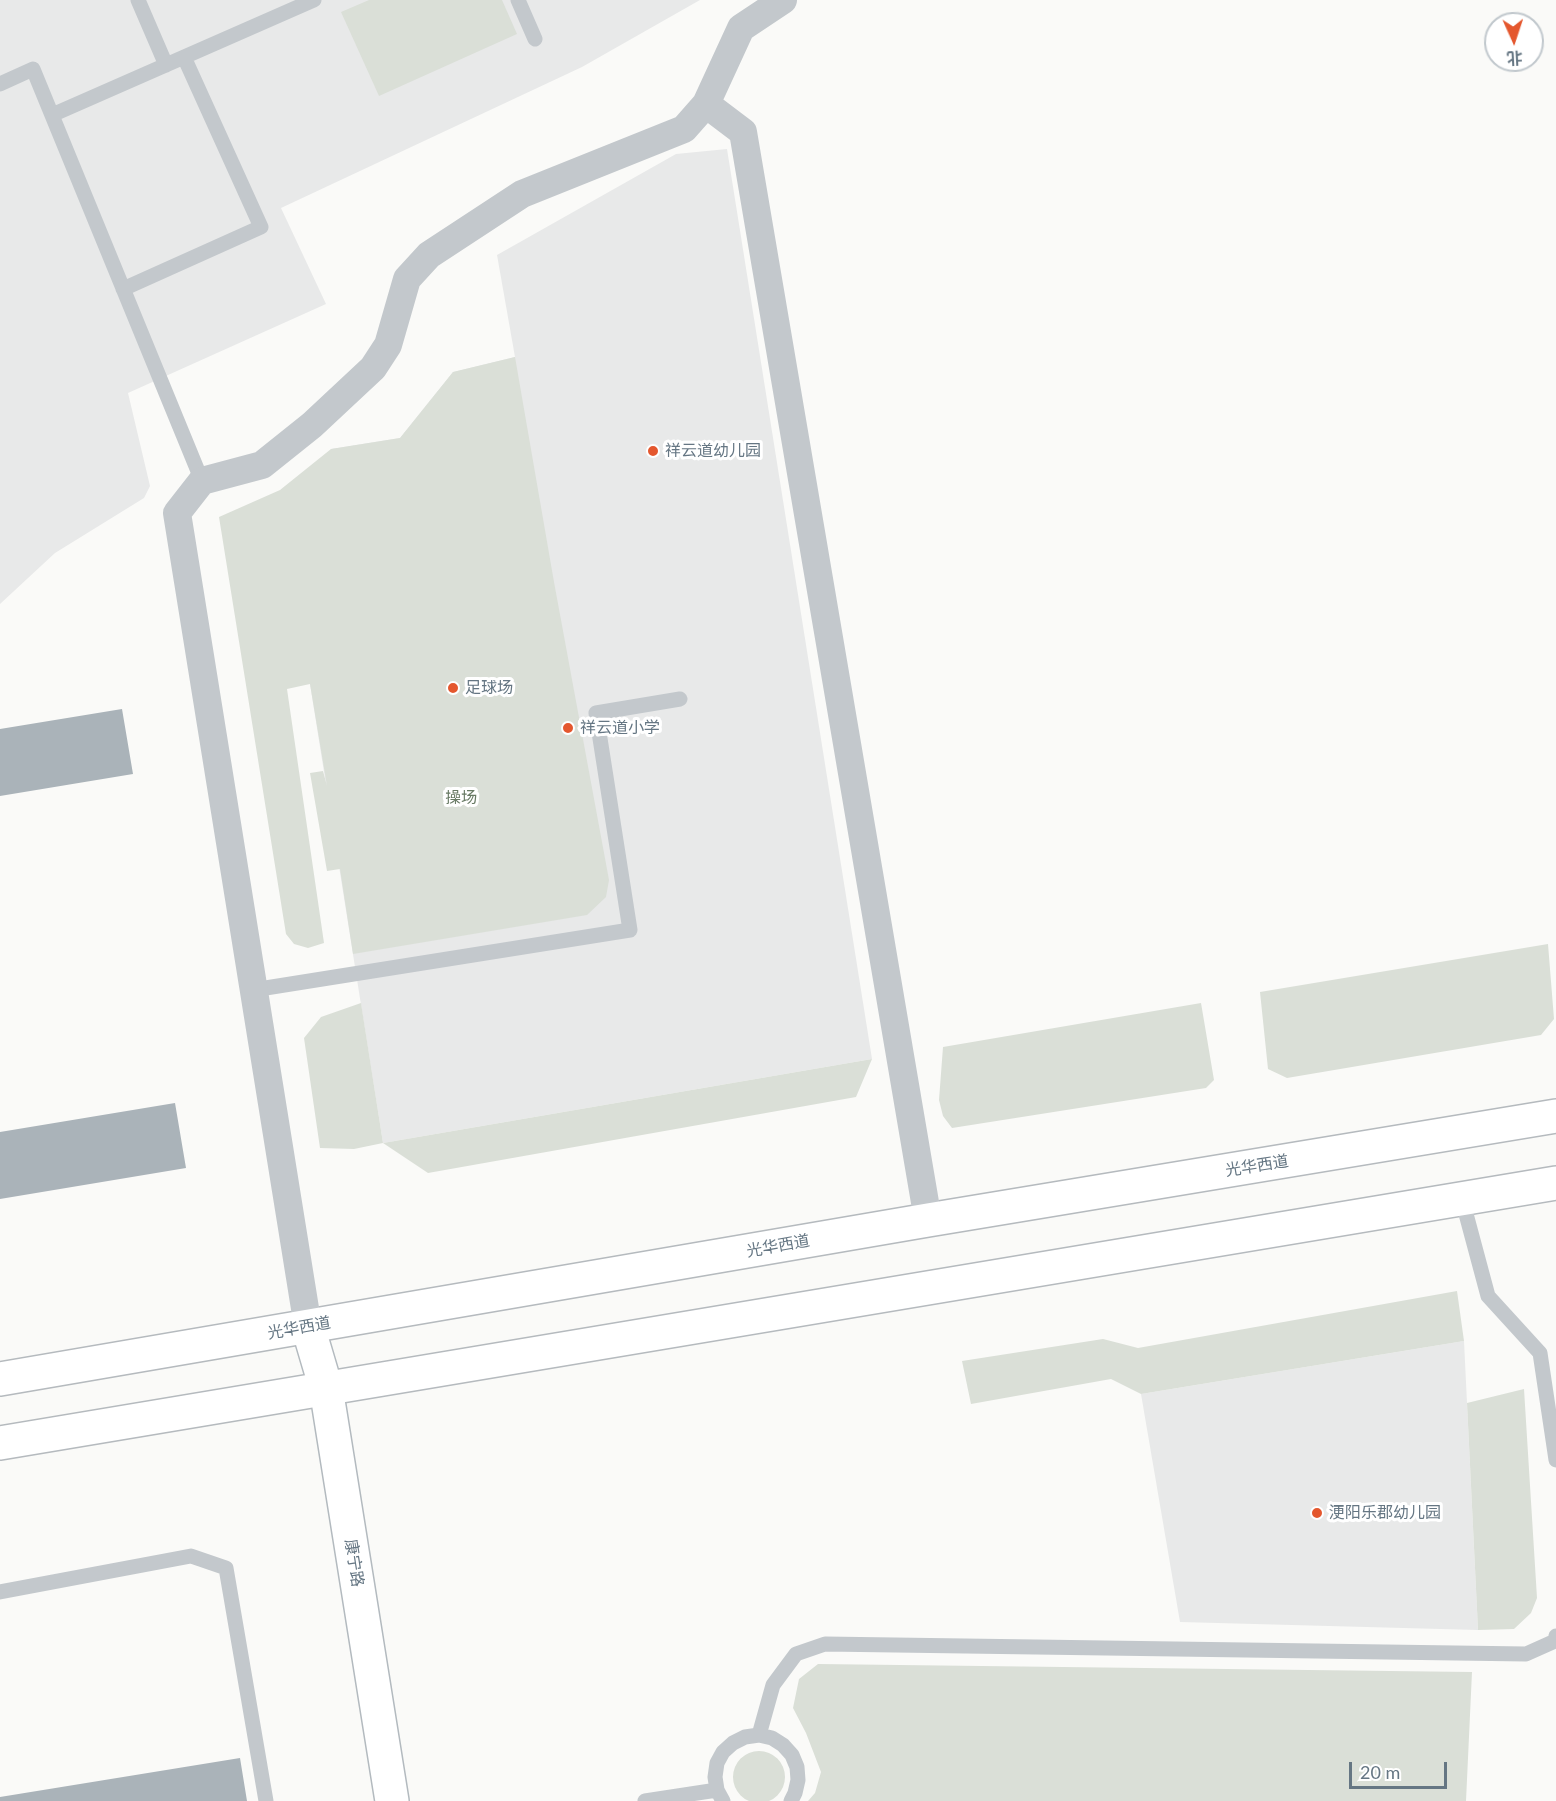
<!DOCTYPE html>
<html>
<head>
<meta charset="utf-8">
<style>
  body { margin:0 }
  #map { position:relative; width:1556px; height:1801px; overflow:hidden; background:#fafaf8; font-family:Lato,"Noto Sans SC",sans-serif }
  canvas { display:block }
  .north { position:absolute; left:1484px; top:12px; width:60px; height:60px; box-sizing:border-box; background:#fff; border:2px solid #c1c8cd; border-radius:50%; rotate:177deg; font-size:16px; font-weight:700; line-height:24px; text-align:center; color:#657683 }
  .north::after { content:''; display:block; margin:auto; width:21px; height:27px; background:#e4572e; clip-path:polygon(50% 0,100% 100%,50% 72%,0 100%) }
  .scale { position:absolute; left:1349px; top:1762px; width:98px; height:27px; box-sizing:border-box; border:3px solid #657683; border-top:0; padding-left:8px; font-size:18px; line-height:21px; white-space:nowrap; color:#657683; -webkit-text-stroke:4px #fff; paint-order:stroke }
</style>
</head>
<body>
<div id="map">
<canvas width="1556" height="1801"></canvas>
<div class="north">北</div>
<div class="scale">20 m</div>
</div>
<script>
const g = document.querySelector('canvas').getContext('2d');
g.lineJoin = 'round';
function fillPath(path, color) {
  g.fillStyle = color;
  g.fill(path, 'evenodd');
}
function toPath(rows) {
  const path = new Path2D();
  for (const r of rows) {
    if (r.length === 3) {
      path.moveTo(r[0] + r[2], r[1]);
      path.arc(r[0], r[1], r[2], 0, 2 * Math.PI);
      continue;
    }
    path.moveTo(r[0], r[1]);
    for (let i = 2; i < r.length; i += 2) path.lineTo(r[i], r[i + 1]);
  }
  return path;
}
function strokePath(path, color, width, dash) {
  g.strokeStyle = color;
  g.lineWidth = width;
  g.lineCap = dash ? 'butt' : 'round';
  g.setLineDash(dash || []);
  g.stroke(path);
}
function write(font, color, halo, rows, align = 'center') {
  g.font = font + ' Lato,"Noto Sans SC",sans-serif';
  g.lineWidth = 6;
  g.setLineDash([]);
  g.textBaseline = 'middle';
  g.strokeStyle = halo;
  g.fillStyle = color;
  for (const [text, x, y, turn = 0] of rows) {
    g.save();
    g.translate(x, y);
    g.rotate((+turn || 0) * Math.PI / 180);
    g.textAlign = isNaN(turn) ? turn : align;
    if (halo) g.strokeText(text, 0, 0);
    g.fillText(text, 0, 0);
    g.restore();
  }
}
const built = toPath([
  [0,0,700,0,582,67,281,208,326,304,128,393,150,486,144,498,55,553,0,604],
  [727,149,872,1059,383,1143,310,684,331,449,400,438,453,372,515,357,497,255,676,154],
  [1464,1341,1478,1630,1180,1622,1141,1394]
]);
const green = toPath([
  [369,0,502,0,517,34,379,96,341,12],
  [515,357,554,582,609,880,606,897,587,915,353,954,340,869,327,871,310,773,323,771,327,786,310,684,287,689,324,943,308,948,294,944,286,934,219,517,280,490,331,449,400,438,453,372],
  [1548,944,1554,1019,1541,1035,1287,1078,1268,1069,1260,992],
  [361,1003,383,1143,872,1059,856,1097,428,1173,383,1143,354,1149,320,1148,304,1038,321,1017],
  [1201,1003,1214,1080,1206,1088,952,1128,943,1116,939,1100,943,1047],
  [1457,1291,1464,1341,1141,1394,1111,1379,971,1404,962,1361,1103,1339,1138,1348],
  [1524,1389,1537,1598,1531,1613,1514,1629,1478,1630,1467,1403],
  [818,1664,1472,1672,1466,1801,808,1801,815,1793,821,1772,806,1733,793,1708,799,1679],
  [759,1777,26]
]);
const building = toPath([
  [122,709,133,774,0,796,0,729],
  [175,1103,186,1168,0,1199,0,1132],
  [240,1758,247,1801,0,1801,0,1797]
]);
const service = toPath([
  [138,0,166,65],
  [518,0,535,39],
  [0,84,33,69,202,481],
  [52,115,314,0],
  [123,289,261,227,184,57],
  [253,990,630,930,596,713,680,699],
  [1462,1199,1488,1296,1540,1353,1556,1460],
  [0,1592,191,1556,226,1568,266,1801],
  [759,1735,773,1685,796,1654,825,1644,1526,1654,1555,1641,1556,1636],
  [645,1801,717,1790],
  [723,1801,717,1790,715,1777,717,1763,723,1752,733,1743,745,1737,759,1735,772,1738,783,1745,792,1755,797,1767,798,1780,795,1793,791,1801]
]);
const minor = toPath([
  [706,104,743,132,928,1220],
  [308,1327,177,513,202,481,262,465,312,425,373,368,388,345,407,279,429,255,522,194,684,129,706,104,741,28,783,0]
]);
const secondary = toPath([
  [308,1327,326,1388,392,1801]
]);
const primary = toPath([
  [0,1379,928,1220,1556,1116],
  [0,1443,1556,1183]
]);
const markers = [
  [653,451,6,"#e4572e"],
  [453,688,6,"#e4572e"],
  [568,728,6,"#e4572e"],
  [1317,1513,6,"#e4572e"]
];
const poiNames = [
  ["祥云道幼儿园",665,451],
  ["足球场",465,688],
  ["祥云道小学",580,728],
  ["浭阳乐郡幼儿园",1329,1513]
];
const parkNames = [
  ["操场",461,798]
];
const streetNames = [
  ["光华西道",1257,1166,-9],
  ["光华西道",778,1246,-10],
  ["光华西道",299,1328,-10],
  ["康宁路",354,1563,81]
];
fillPath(built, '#e8e9e9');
fillPath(green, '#dadfd7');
fillPath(building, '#aab3b9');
strokePath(secondary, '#b3babf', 36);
strokePath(primary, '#b5babe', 36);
strokePath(service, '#c3c8cc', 15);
strokePath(minor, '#c3c8cc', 28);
strokePath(secondary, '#fff', 33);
strokePath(primary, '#fff', 33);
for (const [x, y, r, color] of markers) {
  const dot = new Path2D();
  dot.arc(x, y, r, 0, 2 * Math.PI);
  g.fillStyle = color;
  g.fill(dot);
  strokePath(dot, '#fff', 2);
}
write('16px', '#657683', '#fff', poiNames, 'left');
write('16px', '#687a64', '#fff', parkNames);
write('16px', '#657683', '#fff', streetNames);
</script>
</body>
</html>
